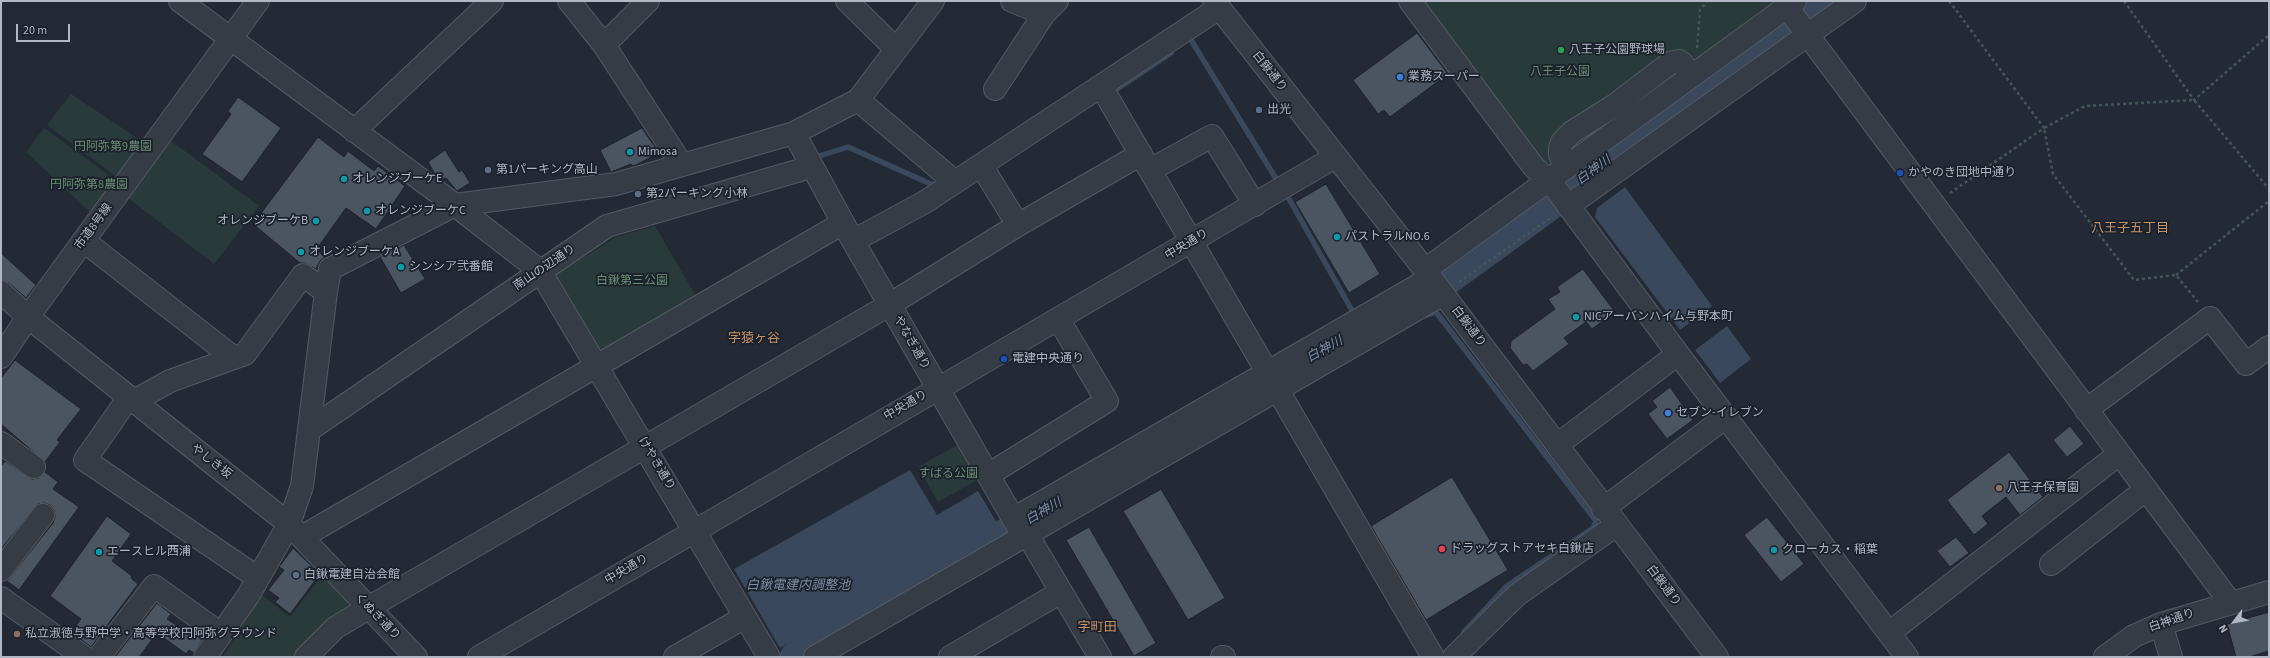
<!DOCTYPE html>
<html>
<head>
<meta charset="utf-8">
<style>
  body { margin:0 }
  #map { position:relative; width:2270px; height:658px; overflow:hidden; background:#232a35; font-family:"Source Sans 3",sans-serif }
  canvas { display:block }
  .frame { position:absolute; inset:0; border:2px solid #b1b7c3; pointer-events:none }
  .north { position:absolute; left:2214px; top:602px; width:40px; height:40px; -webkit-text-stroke:3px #1b212b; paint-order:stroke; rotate:238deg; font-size:11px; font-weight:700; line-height:16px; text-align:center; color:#b1b7c3 }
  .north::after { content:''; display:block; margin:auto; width:14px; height:18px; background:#b1b7c3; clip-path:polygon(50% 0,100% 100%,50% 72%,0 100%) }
  .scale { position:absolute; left:16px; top:24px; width:54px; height:18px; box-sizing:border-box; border:2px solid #b1b7c3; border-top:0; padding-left:5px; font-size:12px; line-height:14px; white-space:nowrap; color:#b1b7c3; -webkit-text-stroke:3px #1b212b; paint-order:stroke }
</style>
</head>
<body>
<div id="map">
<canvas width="2270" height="658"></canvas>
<div class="frame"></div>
<div class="north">N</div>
<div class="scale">20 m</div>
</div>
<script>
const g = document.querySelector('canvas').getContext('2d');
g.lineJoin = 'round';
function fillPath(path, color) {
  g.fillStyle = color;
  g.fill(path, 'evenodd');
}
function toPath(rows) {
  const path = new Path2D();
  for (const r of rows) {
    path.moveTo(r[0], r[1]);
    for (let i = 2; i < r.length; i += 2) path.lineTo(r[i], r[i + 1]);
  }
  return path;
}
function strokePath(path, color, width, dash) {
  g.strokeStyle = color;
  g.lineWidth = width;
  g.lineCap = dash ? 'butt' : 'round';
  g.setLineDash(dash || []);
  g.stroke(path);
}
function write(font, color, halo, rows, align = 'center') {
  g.font = font + ' "Source Sans 3","Noto Sans JP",sans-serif';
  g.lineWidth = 3.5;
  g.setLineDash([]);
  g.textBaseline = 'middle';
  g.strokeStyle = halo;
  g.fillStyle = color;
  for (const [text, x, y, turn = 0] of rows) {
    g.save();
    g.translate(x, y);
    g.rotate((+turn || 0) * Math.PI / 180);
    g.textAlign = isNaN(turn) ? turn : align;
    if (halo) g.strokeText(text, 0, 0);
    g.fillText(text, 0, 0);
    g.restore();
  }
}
const green = toPath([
  [1417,1,1779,1,1549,169],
  [71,94,143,142,118,178,47,125],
  [44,128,117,181,92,214,26,152],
  [170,140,259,206,214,264,128,198],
  [655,226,696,296,601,355,554,276,616,237],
  [957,445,977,480,938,502,918,467],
  [323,574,351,604,350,613,299,657,223,657,262,595,290,617]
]);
const water = toPath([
  [1625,187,1712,306,1680,330,1595,217,1597,208],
  [1727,326,1751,359,1720,383,1695,350],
  [910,470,937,515,978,491,997,523,780,648,734,569]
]);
const stream = toPath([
  [1191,40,1275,177],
  [1114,91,1171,53],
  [816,157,848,147,933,185],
  [1288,197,1354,314],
  [1426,315,1436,312,1596,521,1593,528,1507,586,1464,632]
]);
const river = toPath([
  [1408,304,1428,293,1515,230,1827,1],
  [796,657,981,547,1043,515]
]);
const building = toPath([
  [1417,33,1448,74,1390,117,1384,110,1378,114,1353,80,1417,33],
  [238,97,281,128,242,182,202,154,231,114,228,111,238,97],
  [642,128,659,153,636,165,632,166,631,164,611,172,600,150,642,128],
  [318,137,344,157,348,151,374,171,378,166,405,186,376,229,346,208,316,250,325,257,320,261,316,269,305,263,300,263,253,224,318,137],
  [445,150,459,172,462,170,470,183,457,191,446,178,444,179,436,176,428,162,445,150],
  [1326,184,1380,274,1349,293,1295,202,1326,184],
  [404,245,425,279,401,293,380,257,404,245],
  [1,253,36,285,26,298,9,283,1,280,1,253],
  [1583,269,1615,312,1592,329,1586,322,1564,338,1569,344,1533,371,1527,364,1523,365,1510,348,1511,341,1555,309,1548,299,1560,292,1557,287,1583,269],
  [15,360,81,409,57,440,60,442,45,462,1,424,1,378,15,360],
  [1670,387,1693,420,1667,439,1648,414,1657,407,1652,401,1670,387],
  [2070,426,2084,444,2067,457,2053,440,2070,426],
  [2009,452,2043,497,2020,515,2006,497,1982,516,1988,524,1974,535,1947,500,2009,452],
  [5,461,32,479,39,478,45,472,58,482,53,489,79,507,19,590,7,581,53,523,55,516,54,510,50,505,44,503,38,504,1,549,1,466,5,461],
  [1452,477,1508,570,1426,620,1371,526,1452,477],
  [1161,489,1225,598,1188,620,1123,511,1161,489],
  [107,516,131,534,112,561,132,576,131,578,138,584,91,647,71,632,81,619,50,596,107,516],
  [1767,517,1804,564,1781,582,1744,535,1767,517],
  [1089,527,1156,643,1134,656,1066,540,1089,527],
  [1956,537,1969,553,1950,567,1937,551,1956,537],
  [293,548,320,574,290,614,275,602,279,598,268,590,284,570,279,567,293,548],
  [157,603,171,614,167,619,191,635,194,630,204,637,194,653,189,650,186,654,157,633,139,657,115,657,157,603],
  [2269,612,2269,651,2249,657,2236,657,2227,624,2269,612]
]);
const path = toPath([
  [1949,1,2044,128,1950,193],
  [2124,1,2194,100,2269,35],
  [1697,48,1700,10,1707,1],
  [2176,275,2269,201],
  [1459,282,1552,217],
  [2198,302,2176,275,2134,280,2053,174,2044,128,2085,106,2194,100,2269,189]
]);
const minor = toPath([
  [180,1,455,205,540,271,769,657],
  [569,1,604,45,682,165],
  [847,1,896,49],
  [1012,1,1044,14,1057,1],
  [1214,1,1425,270,1717,657],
  [1410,1,1533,166,1556,189,1678,354,1907,657],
  [1787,7,2230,602],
  [604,45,648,1],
  [1101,86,1433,657],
  [995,89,1044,14],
  [858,100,955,182],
  [354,131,492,1],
  [794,133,853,241,1021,532],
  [981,165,1018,225],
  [1566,168,1560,155,1560,148,1562,142,1572,132,1615,105,1670,63,1679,61,1682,63,1692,76],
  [1150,170,1212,136,1255,205],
  [1568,206,1855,1],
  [84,241,234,358],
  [853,241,925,202,1219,8],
  [1425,270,1795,1],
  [1,292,28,317,289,524,416,657],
  [326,292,330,269,455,205,616,184,794,133,858,100,933,1],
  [1,357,28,317,258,1],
  [129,397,85,460,258,578],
  [134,401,170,381,245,354,303,275,326,292,302,486,289,524,248,596,205,657],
  [2086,410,2210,318,2246,364,2269,347],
  [309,430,607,226,811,167],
  [1,443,34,467],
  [1557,445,1678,354],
  [988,475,1107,401,1059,320],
  [1603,509,1726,417],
  [1013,519,1431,278],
  [1027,534,1100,657],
  [302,537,843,223],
  [2051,564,2145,490],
  [1,570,43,515],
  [1,598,84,657],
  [2161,624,2171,657],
  [1889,633,2119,454],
  [99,657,154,586,221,634],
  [306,657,335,628,368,608,889,305,1018,225,1141,154],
  [479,657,1335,157],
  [675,657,745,617],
  [815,657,1443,294],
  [950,657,1061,592],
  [1222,657,1224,657],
  [1454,657,1517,595,1608,531,1617,526],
  [2105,657,2134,636,2161,624,2269,592]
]);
const markers = [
  [1561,50,4,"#2e9e5b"],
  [1400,77,4,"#3f7fe0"],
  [1259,110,4,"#5c6f8a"],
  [630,152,4,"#0f9aa8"],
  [488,170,4,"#5c6f8a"],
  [1900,173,4,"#1a4fb4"],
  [344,179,4,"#0f9aa8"],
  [638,194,4,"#5c6f8a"],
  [367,211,4,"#0f9aa8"],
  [316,221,4,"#0f9aa8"],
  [1337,237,4,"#0f9aa8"],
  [301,252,4,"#0f9aa8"],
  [401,267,4,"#0f9aa8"],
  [1576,317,4,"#0f9aa8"],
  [1004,359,4,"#1a4fb4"],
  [1668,413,4,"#3f7fe0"],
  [1999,488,4,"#8d6e63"],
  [1442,549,4,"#e0444e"],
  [1774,550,4,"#0f9aa8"],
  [99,552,4,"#0f9aa8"],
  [296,575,4,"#5c6f8a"],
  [17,634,4,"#8d6e63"]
];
const poiNames = [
  ["八王子公園野球場",1569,50],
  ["業務スーパー",1408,77],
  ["出光",1267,110],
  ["Mimosa",638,152],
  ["第1パーキング高山",496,170],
  ["かやのき団地中通り",1908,173],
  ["オレンジブーケE",352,179],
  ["第2パーキング小林",646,194],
  ["オレンジブーケC",375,211],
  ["オレンジブーケB",308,221,"right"],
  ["パストラルNO.6",1345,237],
  ["オレンジブーケA",309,252],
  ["シンシア弐番館",409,267],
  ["NICアーバンハイム与野本町",1584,317],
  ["電建中央通り",1012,359],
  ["セブン-イレブン",1676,413],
  ["八王子保育園",2007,488],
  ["ドラッグストアセキ白鍬店",1450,549],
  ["クローカス・稲葉",1782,550],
  ["エースヒル西浦",107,552],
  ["白鍬電建自治会館",304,575],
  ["私立淑徳与野中学・高等学校円阿弥グラウンド",25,634]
];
const streetNames = [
  ["白鍬通り",1269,72,52],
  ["市道8号線",94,227,-54],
  ["中央通り",1187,245,-31],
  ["南山の辺通り",545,268,-34],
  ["白鍬通り",1468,327,53],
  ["やなぎ通り",911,343,60],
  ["中央通り",906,406,-30],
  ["やしき坂",211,462,38],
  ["けやき通り",656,464,59],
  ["中央通り",627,570,-30],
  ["白鍬通り",1663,586,53],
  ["くぬぎ通り",377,617,46],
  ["白神通り",2172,621,-19]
];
const parkNames = [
  ["八王子公園",1560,72],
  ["円阿弥第9農園",113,147],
  ["円阿弥第8農園",89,185],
  ["白鍬第三公園",632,281],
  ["すばる公園",948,474]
];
const waterNames = [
  ["白神川",1594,171,-36],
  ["白神川",1325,350,-29],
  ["白神川",1044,512,-30],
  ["白鍬電建内調整池",798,586]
];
const neighbourhoodNames = [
  ["八王子五丁目",2130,229],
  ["字猿ヶ谷",754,339],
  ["字町田",1097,628]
];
fillPath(green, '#293a3b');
fillPath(water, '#3a485d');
strokePath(stream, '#3a485d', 5.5);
strokePath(river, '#3a485d', 32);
fillPath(building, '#4b5461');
strokePath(building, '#1d232d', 1);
strokePath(minor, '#545a64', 24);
strokePath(path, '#465558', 2.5, [3, 3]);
strokePath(minor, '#363c46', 22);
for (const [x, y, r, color] of markers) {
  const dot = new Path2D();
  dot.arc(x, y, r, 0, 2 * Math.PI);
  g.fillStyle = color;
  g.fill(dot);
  strokePath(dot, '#1b212b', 1.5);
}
write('12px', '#b1b7c3', '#1b212b', poiNames, 'left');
write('12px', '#b1b7c3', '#1b212b', streetNames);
write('12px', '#6b9074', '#1b212b', parkNames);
write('italic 13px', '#7c8ea8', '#1b212b', waterNames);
write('13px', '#c69368', '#1b212b', neighbourhoodNames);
</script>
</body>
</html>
